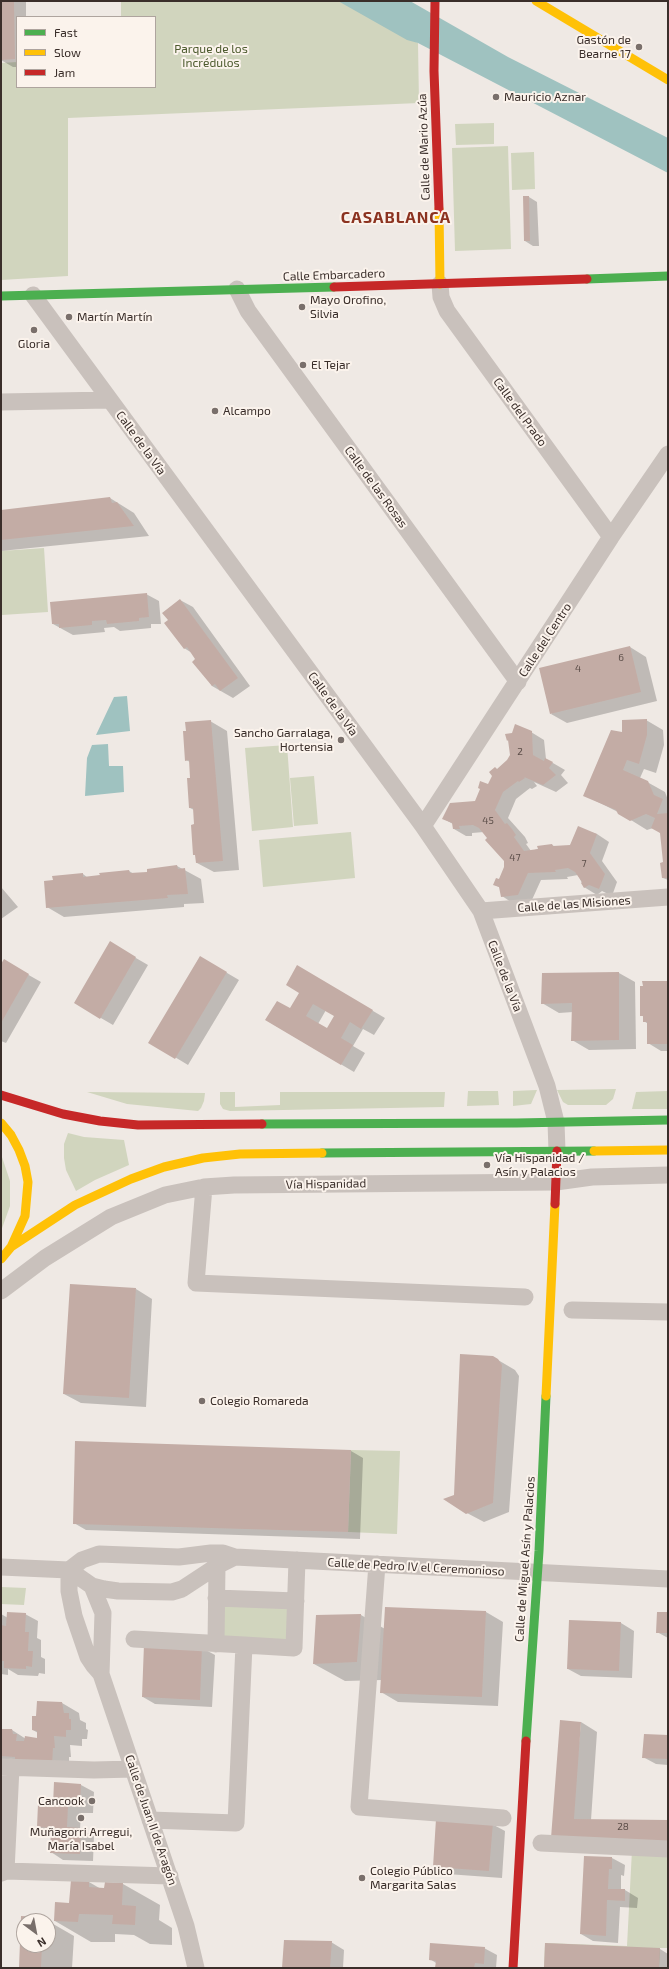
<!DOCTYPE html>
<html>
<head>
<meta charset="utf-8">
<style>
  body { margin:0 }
  #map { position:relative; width:669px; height:1969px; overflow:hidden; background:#efe9e4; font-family:"Exo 2",sans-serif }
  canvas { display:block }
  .frame { position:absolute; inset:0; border:2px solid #3a2e2a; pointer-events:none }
  .legend { position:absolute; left:16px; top:16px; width:140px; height:72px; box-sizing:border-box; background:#fbf3ec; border:1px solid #aea49e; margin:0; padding:5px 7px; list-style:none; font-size:12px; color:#3a2e2a }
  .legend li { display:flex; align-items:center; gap:8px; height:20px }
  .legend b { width:20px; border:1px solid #aea49e }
  .north { position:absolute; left:16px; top:1913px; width:40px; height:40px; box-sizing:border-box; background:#fbf3ec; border:1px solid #aea49e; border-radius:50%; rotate:148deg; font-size:11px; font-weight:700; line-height:16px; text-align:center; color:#3a2e2a }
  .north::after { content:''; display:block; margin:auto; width:14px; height:18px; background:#796f6b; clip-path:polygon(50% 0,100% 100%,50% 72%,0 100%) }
</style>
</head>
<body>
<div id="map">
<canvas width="669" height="1969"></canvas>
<div class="frame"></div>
<ul class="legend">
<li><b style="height:5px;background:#4caf50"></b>Fast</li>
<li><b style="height:5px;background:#ffc107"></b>Slow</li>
<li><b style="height:5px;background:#c62828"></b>Jam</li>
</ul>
<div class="north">N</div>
</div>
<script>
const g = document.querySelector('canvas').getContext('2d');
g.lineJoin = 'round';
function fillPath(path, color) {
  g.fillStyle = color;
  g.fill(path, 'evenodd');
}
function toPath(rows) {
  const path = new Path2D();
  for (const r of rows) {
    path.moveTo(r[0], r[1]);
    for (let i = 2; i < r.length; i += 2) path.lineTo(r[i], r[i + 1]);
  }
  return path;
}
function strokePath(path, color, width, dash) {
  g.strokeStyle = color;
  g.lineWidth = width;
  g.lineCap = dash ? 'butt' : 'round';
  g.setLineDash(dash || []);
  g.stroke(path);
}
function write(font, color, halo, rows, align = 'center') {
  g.font = font + ' "Exo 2",sans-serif';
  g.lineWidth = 4;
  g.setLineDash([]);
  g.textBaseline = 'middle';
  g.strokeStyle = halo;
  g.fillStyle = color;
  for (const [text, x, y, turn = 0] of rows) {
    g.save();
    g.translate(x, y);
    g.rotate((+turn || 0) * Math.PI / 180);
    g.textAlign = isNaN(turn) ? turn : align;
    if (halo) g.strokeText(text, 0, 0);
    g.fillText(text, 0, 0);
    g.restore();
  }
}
const green = toPath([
  [121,1,340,1,418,43,419,103,68,118,68,276,1,280,1,63,17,62,17,87,155,87,155,17,121,17],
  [494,123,494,144,456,145,455,124],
  [508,146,511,249,455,251,452,148],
  [534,152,535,189,512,190,511,153],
  [44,548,48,612,2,615,1,551],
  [287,745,293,827,252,831,245,748],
  [314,776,318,824,294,826,290,778],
  [351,832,355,878,263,887,259,840],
  [616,1089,613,1099,606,1105,568,1105,563,1102,557,1090],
  [537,1090,531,1104,513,1106,513,1091],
  [468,1091,498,1091,499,1105,467,1106],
  [668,1091,668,1109,632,1109,636,1092],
  [87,1092,205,1093,204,1101,201,1108,198,1111,127,1104],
  [220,1092,235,1092,235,1107,280,1105,280,1092,445,1092,444,1107,230,1111,223,1109,220,1104],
  [68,1133,84,1137,124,1140,129,1165,95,1180,76,1191,66,1170,64,1158,64,1144],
  [1,1154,10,1181,10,1206,1,1231],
  [351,1450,400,1451,397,1534,348,1532],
  [1,1587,26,1588,24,1605,1,1604],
  [219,1600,294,1605,294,1646,216,1642],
  [632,1850,668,1852,668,1948,660,1948,659,1968,544,1968,545,1943,627,1946]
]);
const water = toPath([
  [338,1,410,1,508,57,668,138,668,173,418,43,407,40],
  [127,696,130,731,96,735,114,697],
  [108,744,109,766,123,766,124,792,85,796,87,758,92,745]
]);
const shadow = toPath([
  [1,1,26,1,26,17,17,17,17,67,13,67,1,60],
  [524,197,529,197,537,202,539,246,533,246,525,241],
  [110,498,134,513,149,536,1,551,1,511],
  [146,594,159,601,161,624,151,624,151,628,120,631,114,627,104,628,105,632,73,635,53,624],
  [180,600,193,607,250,686,233,698,212,686,192,653,184,648,169,621],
  [630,647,646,657,657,701,567,723,551,714],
  [646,720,663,730,664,745,656,773,644,769,640,778,665,792,668,800,668,880,663,878,664,863,661,833,653,828,647,830,618,812,584,795,623,733],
  [210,721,227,731,239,870,214,872,197,863,194,810,190,808,190,762,186,760],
  [531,732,544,740,546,759,565,770,561,775,568,783,556,792,534,782,537,786,532,789,530,788,516,799,508,818,525,837,528,843,526,844,531,851,552,845,556,847,570,846,578,828,597,834,609,842,602,861,617,882,612,896,602,891,597,895,584,887,578,875,567,877,568,879,541,880,531,902,514,904,502,896,501,888,495,885,499,880,505,867,505,861,484,832,472,833,472,836,466,836,454,829,453,824,444,819,476,802,489,786,498,769,508,761,511,755,510,741,507,740],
  [177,866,201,879,204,903,184,904,184,907,64,917,47,907,54,881,53,877,83,874,88,878,129,871,134,874,148,873],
  [1,887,18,907,1,919],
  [110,943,148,965,113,1025,75,1003],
  [200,957,239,980,188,1065,150,1042],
  [4,961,41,982,6,1043,1,1041,1,966],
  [298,967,385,1018,374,1035,363,1029,353,1046,365,1053,354,1072,266,1020,290,1010,300,993],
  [326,1010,336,1015,327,1029,318,1024],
  [619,973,635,982,636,1049,589,1050,572,1040,573,1012,559,1013,542,1003],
  [668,982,668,1051,661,1051,648,1043,648,1024,644,1021,644,1017,641,1015],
  [136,1289,152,1299,146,1407,81,1403,64,1394],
  [498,1360,515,1370,519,1376,509,1512,484,1522,467,1513,455,1496],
  [351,1451,363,1458,360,1539,86,1530,74,1523],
  [386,1608,486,1612,503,1622,498,1706,398,1702,381,1692,382,1680,345,1681,314,1664,317,1616,361,1615,385,1629],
  [668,1613,668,1638,657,1632],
  [1,1614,8,1618,25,1614,38,1621,37,1638,41,1640,41,1657,45,1659,45,1674,39,1673,38,1676,18,1675,8,1669,8,1675,1,1674],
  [570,1621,621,1623,634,1631,632,1678,581,1676,568,1669],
  [202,1648,215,1655,212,1707,155,1704,143,1697],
  [62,1703,79,1713,80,1720,86,1723,86,1729,88,1730,87,1739,82,1739,82,1746,70,1745,71,1757,69,1757,69,1775,1,1768,1,1730,12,1730,26,1739,38,1739,38,1733,33,1730,37,1717],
  [581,1722,597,1732,591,1820,668,1821,569,1847],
  [668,1736,668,1765,656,1764,643,1757],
  [55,1784,81,1785,94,1792,93,1813,81,1813,80,1829,94,1836,93,1861,63,1860,51,1852,52,1834,38,1827,54,1806],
  [492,1824,505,1831,502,1878,447,1874,434,1867],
  [585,1857,612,1858,625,1865,624,1876,621,1875,621,1890,625,1890,638,1898,637,1908,620,1907,618,1943,593,1941,581,1934],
  [89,1882,101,1889,105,1889,106,1883,123,1884,160,1905,159,1920,172,1928,172,1945,150,1944,134,1935,115,1934,115,1942,91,1942,55,1921],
  [22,1917,43,1918,48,1921,24,1921,24,1945,48,1945,48,1921,74,1936,72,1968,20,1968],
  [331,1942,344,1950,343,1968,283,1968],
  [484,1948,497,1955,496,1968,436,1968,436,1963,430,1959],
  [660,1949,668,1954,668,1968,545,1968]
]);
const building = toPath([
  [1,1,14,1,15,59,1,60],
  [523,196,529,196,530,241,524,241],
  [110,497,112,503,117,502,134,526,1,540,1,510],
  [147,593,149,617,139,618,139,621,107,624,106,620,92,621,92,625,59,628,59,624,52,624,50,602],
  [180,599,238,678,220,691,215,684,212,686,192,662,195,659,187,647,184,649,164,623,168,620,162,613],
  [630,646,641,692,550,714,539,668],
  [647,719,647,735,639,764,627,760,623,770,648,781,654,795,663,799,657,814,668,813,668,878,662,878,660,863,663,862,660,833,651,828,655,818,646,814,630,821,618,814,616,810,583,796,611,730,622,732,622,720],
  [211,720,223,861,196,863,195,855,193,855,191,825,194,824,193,808,189,808,187,778,190,778,189,760,185,761,183,731,186,731,185,722],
  [515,724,532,731,533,755,544,761,545,758,553,762,549,768,556,775,543,785,524,777,525,778,519,782,518,781,503,792,495,810,505,824,507,823,512,829,516,835,514,837,524,851,538,849,537,846,552,844,553,846,570,845,578,826,597,834,590,853,605,874,599,889,589,885,584,888,581,883,582,882,575,872,568,868,555,870,556,872,528,873,518,895,501,897,499,887,493,885,496,878,499,879,504,867,504,861,485,840,487,838,479,828,473,825,459,826,460,829,453,829,452,823,442,819,450,803,475,801,480,789,478,788,480,781,488,784,492,776,489,772,495,767,497,769,507,760,510,755,508,740,507,741,505,734,512,733],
  [177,865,178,869,185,868,188,894,167,895,168,898,46,908,44,881,53,880,52,876,83,873,83,877,100,875,99,873,129,870,130,873,147,872,147,869],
  [110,941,136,957,100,1019,74,1003],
  [200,956,227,972,175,1059,148,1043],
  [4,959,29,974,1,1023,1,964],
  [297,965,373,1010,361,1029,350,1022,341,1038,353,1045,341,1065,265,1020,277,1001,290,1008,299,993,286,985],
  [313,1004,334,1016,327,1028,306,1016],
  [619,972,619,1040,571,1041,572,1003,541,1004,542,973],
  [642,981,668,981,668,1044,647,1044,647,1022,643,1022,643,1016,640,1016,640,986,643,986],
  [70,1284,136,1288,129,1398,63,1394],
  [460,1354,493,1356,498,1359,502,1365,493,1503,466,1514,443,1499,454,1495],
  [75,1441,351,1450,348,1532,73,1524],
  [385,1607,486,1611,482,1697,380,1693],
  [7,1612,26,1613,25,1632,29,1632,28,1651,33,1651,32,1667,26,1666,26,1669,4,1668,4,1661,1,1661,1,1625,6,1626],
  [657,1612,668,1612,668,1633,656,1633],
  [361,1614,357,1662,313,1664,316,1615],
  [569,1620,621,1622,619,1671,567,1669],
  [144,1644,202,1647,200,1700,142,1697],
  [37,1701,62,1702,64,1713,69,1713,69,1719,71,1719,71,1730,66,1730,66,1737,54,1736,55,1748,53,1748,52,1766,15,1765,15,1757,1,1756,1,1729,12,1729,13,1734,17,1734,16,1741,24,1741,25,1736,37,1738,37,1731,32,1730,32,1716,36,1716],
  [560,1720,581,1722,574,1819,668,1820,668,1842,551,1838],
  [644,1734,668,1735,668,1759,642,1758],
  [54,1782,81,1784,80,1807,68,1806,67,1827,81,1828,80,1854,50,1853,51,1828,37,1827,38,1804,53,1805],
  [436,1819,493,1823,489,1871,433,1867],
  [584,1856,612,1857,612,1869,609,1869,608,1889,625,1889,625,1901,607,1900,606,1936,580,1934],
  [71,1880,89,1881,89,1887,104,1888,105,1882,123,1883,122,1905,136,1906,135,1925,112,1924,113,1915,79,1914,78,1922,54,1921,55,1902,69,1903],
  [21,1916,43,1917,43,1921,24,1921,24,1945,42,1945,41,1968,19,1968],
  [284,1940,332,1941,330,1968,282,1968],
  [430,1943,485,1947,484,1964,475,1963,474,1968,435,1968,436,1961,429,1960],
  [545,1943,660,1948,659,1968,544,1968]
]);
const street = toPath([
  [440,284,441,297,447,311,611,537],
  [237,289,248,311,518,682],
  [33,295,423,826,481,911,547,1086,556,1122,557,1151],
  [1,402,109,400],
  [423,826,611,537,668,454],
  [481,911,668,897],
  [204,1187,196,1283,525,1297],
  [1,1291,45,1258,111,1217,165,1195,204,1187,234,1185,556,1182,592,1177,668,1175],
  [572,1310,668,1312],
  [377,1564,359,1807,503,1818],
  [1,1567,69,1570,92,1586,104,1589,118,1591,172,1592,182,1589,217,1566,235,1557],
  [69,1570,82,1560,99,1554,179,1557,211,1553,223,1553,235,1557,668,1579],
  [69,1570,69,1591,74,1616,88,1657,94,1666,101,1674],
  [92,1586,103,1613,101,1674,186,1926,196,1968],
  [216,1598,296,1601],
  [134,1639,244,1645,236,1823,150,1820],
  [216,1644,217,1566],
  [244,1645,294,1648,297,1560],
  [1,1767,94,1770,133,1769],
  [541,1843,668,1849],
  [6,1871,11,1767],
  [1,1873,6,1871,170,1876]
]);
const fast = toPath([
  [587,279,668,276],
  [1,296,334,287],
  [262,1124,517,1123,668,1120],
  [322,1153,594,1151],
  [526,1741,539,1551,546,1396]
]);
const slow = toPath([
  [536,1,668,80],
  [439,209,440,284],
  [1,1123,11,1135,19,1150,25,1166,28,1182,25,1216,11,1247,1,1259],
  [594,1151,668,1150],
  [11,1247,75,1205,131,1179,164,1167,203,1158,240,1154,322,1153],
  [546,1396,555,1204]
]);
const jam = toPath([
  [435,1,434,71,439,209],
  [334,287,587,279],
  [1,1095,63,1114,100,1121,138,1125,262,1124],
  [555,1204,557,1151],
  [513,1968,526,1741]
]);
const markers = [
  [639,47,4,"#796f6b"],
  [496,97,4,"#796f6b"],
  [302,307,4,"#796f6b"],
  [69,317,4,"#796f6b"],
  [34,330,4,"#796f6b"],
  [303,365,4,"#796f6b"],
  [215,411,4,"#796f6b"],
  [341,740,4,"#796f6b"],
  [487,1165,4,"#796f6b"],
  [202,1401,4,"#796f6b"],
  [92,1801,4,"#796f6b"],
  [81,1818,4,"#796f6b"],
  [362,1878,4,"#796f6b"]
];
const numberNames = [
  ["6",621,658],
  ["4",578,669],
  ["2",520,752],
  ["45",488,821],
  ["47",515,858],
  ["7",584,864],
  ["28",623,1827]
];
const poiNames = [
  ["Gastón de",631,40,"right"],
  ["Bearne 17",631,54,"right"],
  ["Mauricio Aznar",504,97],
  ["Mayo Orofino,",310,300],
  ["Silvia",310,314],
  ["Martín Martín",77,317],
  ["Gloria",34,344,"center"],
  ["El Tejar",311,365],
  ["Alcampo",223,411],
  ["Sancho Garralaga,",333,733,"right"],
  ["Hortensia",333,747,"right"],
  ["Vía Hispanidad /",495,1158],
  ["Asín y Palacios",495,1172],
  ["Colegio Romareda",210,1401],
  ["Cancook",84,1801,"right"],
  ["Muñagorri Arregui,",81,1832,"center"],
  ["María Isabel",81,1846,"center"],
  ["Colegio Público",370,1871],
  ["Margarita Salas",370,1885]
];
const parkNames = [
  ["Parque de los",211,49],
  ["Incrédulos",211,63]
];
const streetNames = [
  ["Calle de Mario Azúa",424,147,-92],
  ["Calle Embarcadero",334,275,-2],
  ["Calle del Prado",520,412,54],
  ["Calle de la Vía",141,443,54],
  ["Calle de las Rosas",376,487,54],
  ["Calle del Centro",545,640,-57],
  ["Calle de la Vía",333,704,54],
  ["Calle de las Misiones",574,904,-4],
  ["Calle de la Vía",505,976,69],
  ["Vía Hispanidad",326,1184,-1],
  ["Calle de Miguel Asín y Palacios",525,1559,-86],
  ["Calle de Pedro IV el Ceremonioso",416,1567,3],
  ["Calle de Juan II de Aragón",151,1820,71]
];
const districtNames = [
  ["CASABLANCA",396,218]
];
fillPath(green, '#d1d5be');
fillPath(water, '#9fc2c0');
fillPath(shadow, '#0003');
fillPath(building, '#c3aca5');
strokePath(street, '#c9c1bc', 17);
strokePath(fast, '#4caf50', 9);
strokePath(slow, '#ffc107', 9);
strokePath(jam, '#c62828', 9);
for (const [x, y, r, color] of markers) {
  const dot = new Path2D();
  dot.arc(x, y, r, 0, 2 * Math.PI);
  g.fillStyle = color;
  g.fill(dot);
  strokePath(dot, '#fbf3ec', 1.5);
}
write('10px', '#5c4e49', null, numberNames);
write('12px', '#3a2e2a', '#fbf3ec', poiNames, 'left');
write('12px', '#4c5a2d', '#fbf3ec', parkNames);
write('12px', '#3a2e2a', '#fbf3ec', streetNames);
g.letterSpacing = '1px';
write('bold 16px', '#8c3320', '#fbf3ec', districtNames);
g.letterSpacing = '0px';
</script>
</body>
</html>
